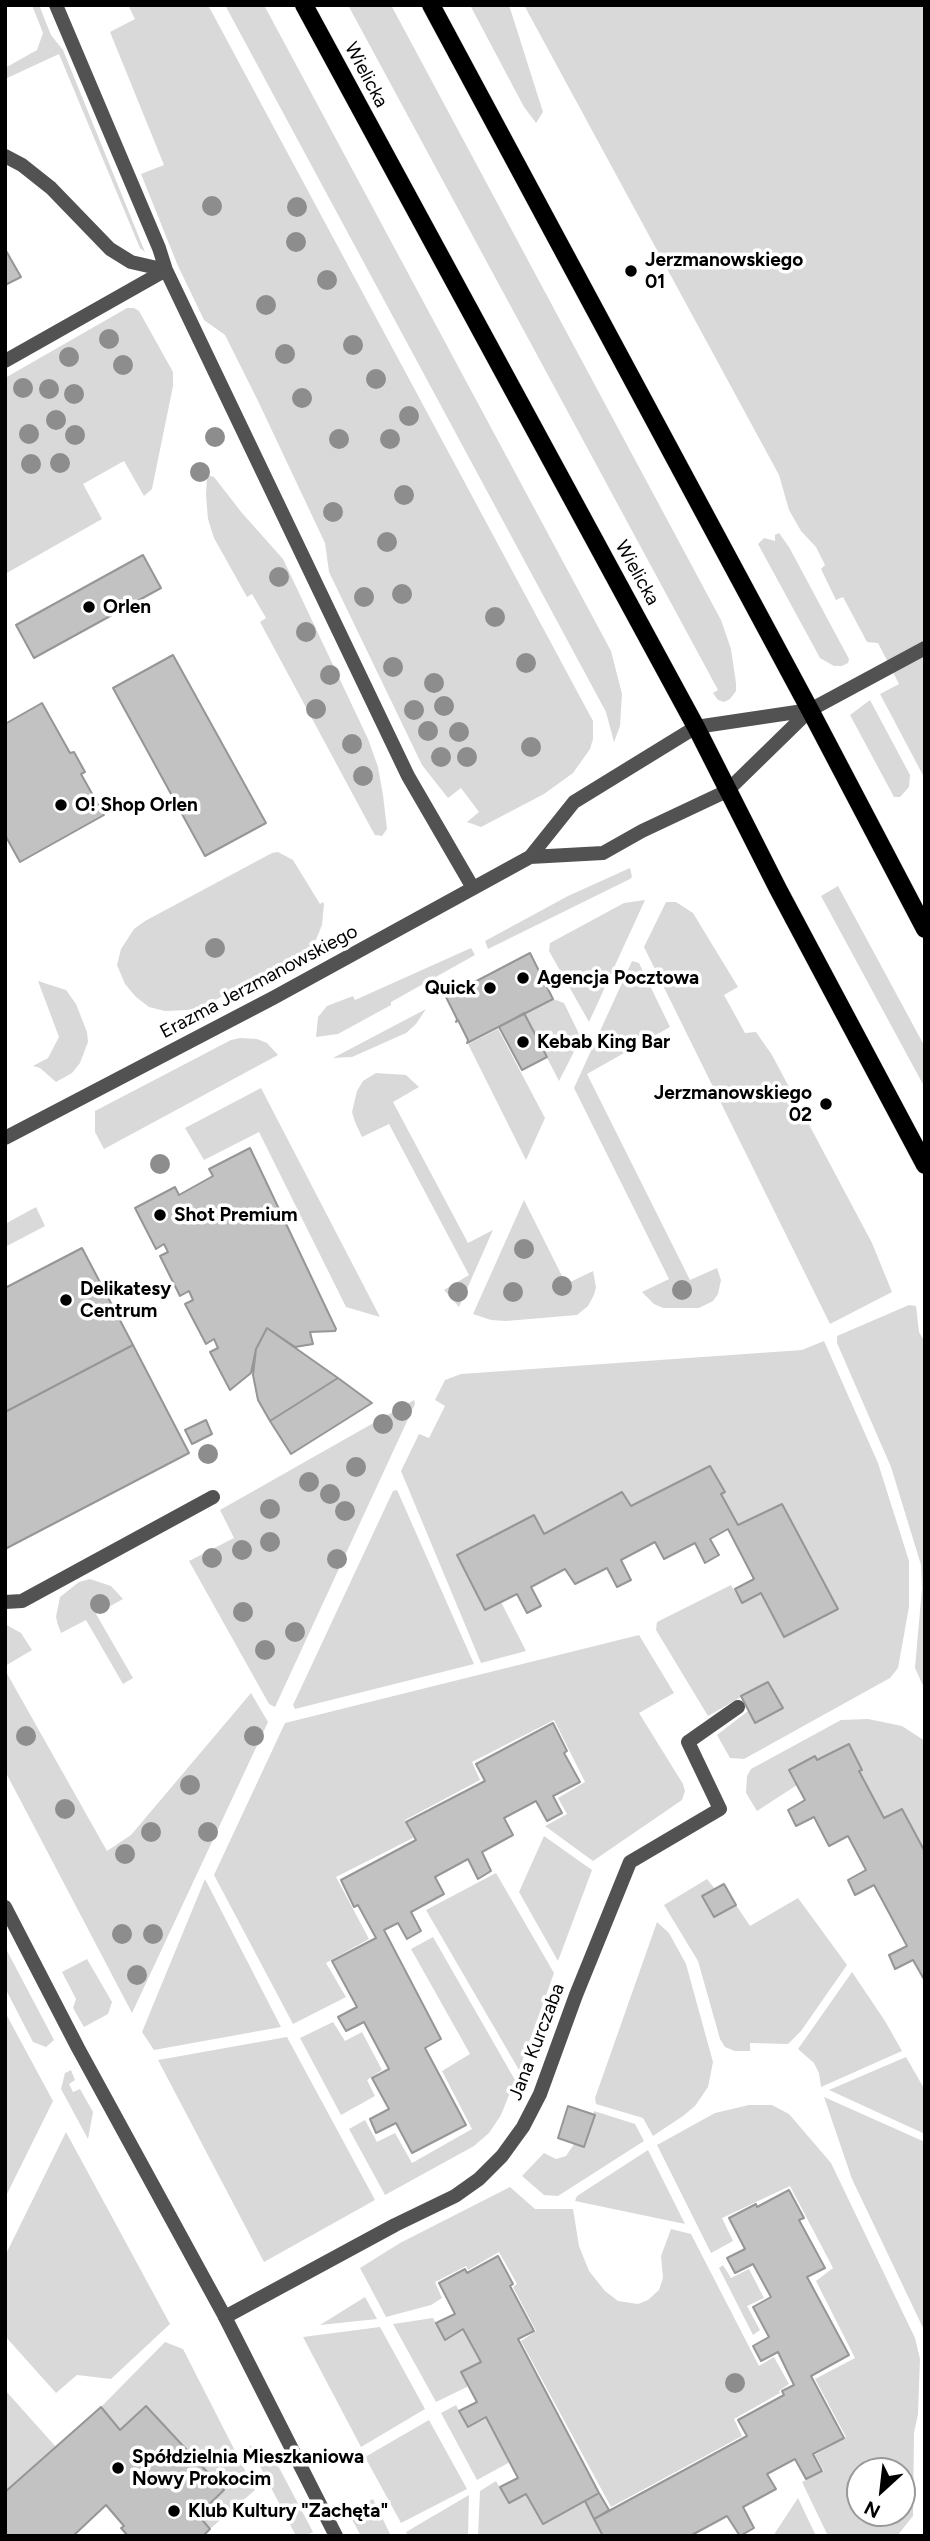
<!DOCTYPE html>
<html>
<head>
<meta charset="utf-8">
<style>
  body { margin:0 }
  #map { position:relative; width:930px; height:2541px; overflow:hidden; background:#fff; font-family:Figtree,sans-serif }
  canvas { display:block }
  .frame { position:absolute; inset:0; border:7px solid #000; pointer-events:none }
  .north { position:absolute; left:846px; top:2457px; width:70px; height:70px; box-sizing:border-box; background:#fff; border:2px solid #999; border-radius:50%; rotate:207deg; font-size:19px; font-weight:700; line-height:28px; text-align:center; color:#000 }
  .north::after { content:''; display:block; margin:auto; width:24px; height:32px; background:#000; clip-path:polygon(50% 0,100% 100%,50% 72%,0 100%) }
</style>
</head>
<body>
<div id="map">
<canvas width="930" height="2541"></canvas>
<div class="frame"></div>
<div class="north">N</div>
</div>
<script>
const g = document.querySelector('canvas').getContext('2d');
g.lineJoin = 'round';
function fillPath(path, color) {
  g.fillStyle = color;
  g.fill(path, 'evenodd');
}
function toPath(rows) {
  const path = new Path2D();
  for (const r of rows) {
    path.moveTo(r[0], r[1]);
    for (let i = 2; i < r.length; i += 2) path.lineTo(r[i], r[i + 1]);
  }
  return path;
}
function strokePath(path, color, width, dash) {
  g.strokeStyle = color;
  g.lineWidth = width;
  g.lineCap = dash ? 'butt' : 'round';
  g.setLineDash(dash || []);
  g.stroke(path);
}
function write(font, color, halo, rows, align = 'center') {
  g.font = font + ' Figtree,sans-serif';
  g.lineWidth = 7;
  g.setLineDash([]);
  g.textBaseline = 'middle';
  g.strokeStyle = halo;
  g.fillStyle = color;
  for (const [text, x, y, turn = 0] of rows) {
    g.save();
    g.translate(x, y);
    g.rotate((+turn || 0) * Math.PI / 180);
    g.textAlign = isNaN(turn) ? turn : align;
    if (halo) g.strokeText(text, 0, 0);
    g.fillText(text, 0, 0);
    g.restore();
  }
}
const green = toPath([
  [32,5,39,5,51,35,63,50,145,252,140,248,59,54,5,79,5,68,37,50,43,33],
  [128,5,208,5,593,721,593,739,590,749,573,773,544,794,481,827,467,822,479,812,461,788,448,798,422,765,329,572,325,543,258,401,225,335,204,320,178,266,141,174,164,165,110,32,135,19],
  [225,5,264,5,611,651,622,694,620,726,614,742,606,712],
  [348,5,391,5,721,620,731,649,736,683,736,691,730,699,724,702,718,700,713,693,718,690],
  [470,5,509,5,543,112,536,123,524,107],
  [524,5,925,5,925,779,880,694,899,684,878,643,867,642,843,597,836,600,821,569,825,565,816,547,801,531,789,510,779,475],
  [127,308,134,308,139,311,173,372,173,386,152,489,144,496,124,461,83,484,102,519,5,574,5,378],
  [210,476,214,477,242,513,283,559,368,739,378,767,383,795,387,829,382,836,375,835,372,830,260,622,266,618,252,594,247,597,214,538,208,519,206,495,207,477],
  [779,533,789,547,849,659,848,663,842,666,834,666,820,658,758,544,764,538,775,541,775,535],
  [870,700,910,775,909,787,900,797,894,797,850,715],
  [278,852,293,860,320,904,323,902,324,904,322,925,313,947,208,1004,188,1010,165,1011,149,1007,136,997,125,984,117,965,121,949,134,929,145,921,272,853],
  [630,868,632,877,630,879,488,949,485,941,568,896],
  [838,886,925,1047,925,1088,821,896],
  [645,900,589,1022,549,951,550,943,624,903],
  [666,902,676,902,693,913,738,987,724,995,745,1033,756,1032,772,1055,872,1243,892,1292,830,1324,644,947],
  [471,948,475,955,391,1002,391,1005,338,1034,316,1037,318,1017,327,1006,353,996,355,1000],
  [632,961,639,963,670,1027,587,1074,690,1280,717,1268,721,1280,718,1294,713,1301,699,1308,663,1308,654,1304,642,1292,669,1279,574,1088],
  [38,981,66,990,76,1004,87,1032,88,1042,80,1063,72,1073,56,1082,40,1068,33,1066,48,1058,59,1037],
  [553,999,564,1003,581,1038,559,1081,524,1013],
  [426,1009,416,1024,406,1033,352,1057,333,1058],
  [498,1029,545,1118,526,1160,468,1044],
  [240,1038,257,1039,267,1043,278,1055,104,1149,95,1132,95,1111,231,1040],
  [376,1073,406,1075,419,1087,393,1102,468,1243,493,1230,459,1307,444,1290,469,1275,389,1124,362,1137,355,1122,352,1112,357,1091,363,1081],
  [261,1088,380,1317,346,1307,259,1132,204,1160,185,1128],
  [524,1200,566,1284,593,1271,596,1287,594,1295,588,1306,577,1315,506,1321,491,1320,473,1314],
  [36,1207,45,1226,5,1247,5,1224],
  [909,1305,916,1306,919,1332,925,1342,925,1690,915,1668,922,1588,921,1565,891,1467,837,1343,837,1336],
  [824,1341,878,1463,909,1561,909,1607,898,1668,890,1678,744,1759,730,1758,717,1735,748,1711,755,1723,783,1707,767,1682,708,1716,656,1630,657,1622,731,1585,742,1603,761,1593,784,1637,838,1609,782,1504,738,1525,721,1495,725,1491,710,1466,631,1506,621,1492,544,1534,534,1516,458,1554,501,1602,526,1651,481,1663,401,1471,419,1434,429,1438,445,1406,435,1400,445,1380,461,1374,802,1350],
  [414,1400,415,1404,275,1707,269,1704,189,1561,234,1538,220,1510],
  [397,1490,474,1664,295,1709,293,1705,393,1491],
  [90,1579,111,1586,123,1599,96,1614,133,1678,123,1684,86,1620,61,1633,58,1625,56,1617,60,1597,79,1582],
  [5,1624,21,1633,32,1650,5,1666],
  [639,1635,674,1693,639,1713,683,1784,685,1791,682,1800,593,1861,545,1826,567,1814,558,1798,585,1782,554,1720,472,1762,480,1780,405,1820,413,1838,336,1877,369,1939,326,1963,346,1997,293,2024,214,1875,285,1723],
  [5,1670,107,1851,131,1835,251,1693,268,1722,132,2013,5,1771],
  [868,1719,902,1726,925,1741,925,1852,903,1810,884,1818,859,1771,862,1769,848,1744,817,1760,815,1756,797,1785,757,1811,746,1793,747,1776,751,1769,841,1720],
  [544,1836,592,1870,558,1961,519,1892],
  [496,1873,554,1973,519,2070,426,1910],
  [205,1879,281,2027,154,2050,142,2032],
  [707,1879,715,1889,702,1896,713,1917,736,1905,750,1926,798,1898,847,1965,801,2031,788,2044,750,2043,750,2051,735,2051,725,2047,720,2039,698,1961,664,1905],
  [657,1922,669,1933,686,1964,713,2062,708,2087,695,2106,683,2116,653,2136,643,2118,596,2104,595,2098],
  [433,1937,515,2080,501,2115,489,2133,474,2146,385,2195,349,2129,365,2120,377,2142,395,2133,412,2163,472,2129,442,2071,470,2054,411,1949],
  [5,1947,54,2040,46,2047,33,2042,5,1988],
  [87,1959,112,2002,108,2014,84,2027,73,2008,76,1999,62,1972],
  [852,1972,885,2021,902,2051,821,2087,819,2073,814,2063,798,2049],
  [5,2012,53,2101,5,2198],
  [333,2022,345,2041,362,2032,382,2070,367,2080,375,2096,341,2115,300,2038],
  [287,2037,375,2200,264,2262,158,2060],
  [906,2057,925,2090,925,2134,829,2090],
  [71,2070,75,2080,69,2084,73,2092,80,2089,93,2112,88,2139,61,2089,65,2073],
  [824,2097,925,2142,925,2332,852,2179],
  [749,2105,772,2105,789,2114,831,2163,915,2338,920,2359,918,2414,914,2433,913,2516,897,2536,828,2536,802,2482,824,2471,815,2455,846,2437,815,2379,855,2358,816,2281,833,2268,790,2186,722,2218,733,2241,711,2253,657,2145,715,2113],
  [902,2471,902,2513,860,2513,860,2471],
  [594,2111,635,2124,644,2141,558,2196,544,2195,522,2176,544,2153,556,2159,566,2156,575,2143,584,2146],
  [66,2132,170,2324,111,2379,77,2375,56,2393,5,2336,5,2256],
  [648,2150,685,2224,575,2201,577,2196],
  [510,2187,535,2209,573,2209,579,2246,589,2271,605,2291,618,2301,638,2304,648,2300,659,2290,663,2278,661,2256,671,2229,691,2234,759,2366,774,2357,789,2384,779,2391,780,2393,734,2419,742,2436,611,2507,521,2341,536,2331,513,2287,517,2284,499,2252,468,2270,466,2266,435,2282,442,2298,431,2305,386,2317,360,2268,400,2243],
  [723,2265,731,2278,749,2269,764,2298,747,2306,760,2330,753,2335,719,2268],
  [365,2297,377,2319,320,2325],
  [433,2318,445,2339,463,2329,481,2362,462,2372,469,2386,436,2402,393,2324],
  [380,2327,425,2409,361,2447,303,2337],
  [165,2342,183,2349,255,2490,210,2529,198,2515,224,2489,147,2407,120,2430,101,2407],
  [5,2390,56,2447,5,2492],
  [456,2405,468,2427,486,2417,510,2462,477,2480,441,2413],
  [429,2420,467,2489,401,2523,365,2457],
  [249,2445,274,2458,313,2532,305,2536,296,2536],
  [496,2481,509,2503,526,2494,543,2523,585,2501,603,2536,478,2535,480,2491],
  [469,2495,468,2536,408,2536,406,2532],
  [798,2498,816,2536,773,2536],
  [373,2499,391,2536,361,2536,348,2512]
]);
const building = toPath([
  [5,249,21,277,5,285,5,249],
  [143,555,161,588,34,658,16,625,143,555],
  [173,655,266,823,205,856,113,688,173,655],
  [42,703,70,753,74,752,85,772,81,774,104,815,20,862,5,835,5,724,42,703],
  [530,953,540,973,546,971,541,975,553,999,467,1043,468,1040,458,1020,456,1022,457,1019,446,997,530,953],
  [524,1013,547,1057,522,1070,499,1027,524,1013],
  [250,1148,336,1329,335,1331,310,1332,313,1344,295,1347,267,1328,256,1349,251,1373,230,1390,210,1352,218,1348,214,1339,206,1344,185,1304,193,1300,189,1291,180,1296,160,1256,168,1252,164,1244,156,1249,135,1208,175,1187,179,1195,213,1176,209,1169,250,1148],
  [82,1248,133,1345,5,1412,5,1288,82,1248],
  [267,1328,338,1378,270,1421,258,1400,253,1375,256,1349,267,1328],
  [133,1345,189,1453,5,1549,5,1412,133,1345],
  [338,1378,372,1403,291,1454,270,1421,338,1378],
  [206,1420,212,1434,192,1444,185,1430,206,1420],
  [710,1466,725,1492,721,1494,738,1525,782,1504,838,1609,784,1637,761,1593,742,1603,735,1589,754,1579,728,1529,710,1539,719,1555,705,1563,695,1543,664,1559,655,1542,621,1560,631,1580,617,1587,607,1568,575,1584,565,1569,531,1587,541,1606,527,1613,517,1594,485,1610,457,1555,534,1515,544,1534,622,1492,631,1506,710,1466],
  [768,1682,783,1708,755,1723,741,1696,768,1682],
  [553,1723,567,1751,564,1753,580,1782,553,1796,562,1813,547,1821,536,1801,504,1818,513,1835,482,1852,491,1871,478,1879,468,1859,435,1877,444,1894,411,1912,421,1931,407,1939,398,1923,384,1930,441,2039,425,2048,466,2125,412,2153,396,2123,376,2133,370,2119,389,2109,372,2078,389,2069,364,2022,346,2031,338,2017,357,2007,332,1961,376,1938,358,1905,354,1907,341,1880,416,1840,406,1822,485,1781,476,1764,553,1723],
  [849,1744,862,1770,859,1771,884,1818,902,1809,925,1852,925,1981,913,1960,895,1969,889,1955,907,1946,874,1885,855,1895,848,1880,866,1870,848,1836,829,1846,814,1817,796,1826,788,1810,805,1800,789,1770,815,1756,817,1760,849,1744],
  [724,1884,736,1905,714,1917,702,1896,724,1884],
  [568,2106,595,2115,584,2147,558,2138,568,2106],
  [789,2190,804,2218,799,2220,825,2268,807,2277,849,2355,811,2376,844,2438,813,2454,822,2471,806,2479,795,2459,767,2474,776,2489,743,2507,754,2528,740,2536,727,2516,690,2536,603,2536,594,2519,747,2436,738,2420,784,2395,782,2391,794,2385,778,2352,761,2361,753,2346,769,2337,753,2307,771,2297,753,2264,735,2273,727,2258,745,2249,729,2218,756,2204,757,2207,789,2190],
  [498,2256,513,2284,510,2286,534,2331,518,2339,599,2493,543,2524,526,2494,509,2503,500,2487,518,2478,486,2417,468,2427,459,2411,477,2402,461,2372,481,2362,463,2329,445,2340,436,2323,455,2314,439,2283,465,2269,467,2273,498,2256],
  [146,2406,224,2490,198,2515,210,2529,203,2536,128,2536,121,2528,124,2526,106,2505,73,2536,5,2536,5,2492,101,2407,120,2430,146,2406],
  [599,2493,609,2510,594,2519,585,2501,599,2493]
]);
const lane = toPath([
  [56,5,159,248,166,270,408,776,473,888],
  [5,156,22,165,51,188,110,249,131,262,166,270],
  [5,361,166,270],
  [810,710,925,648],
  [5,1602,22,1601,213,1497],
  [225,2317,395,2225,455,2196,479,2179,502,2156,523,2127,540,2094,576,1995,630,1862,720,1809,688,1742,738,1707]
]);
const street = toPath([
  [530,857,603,853,642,831,727,791,810,710],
  [5,1138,273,998,530,857,574,802,696,727,810,710],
  [5,1907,78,2048,225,2317,336,2536]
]);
const primary = toPath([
  [304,5,696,727,778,889,925,1165],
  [431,5,810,710,925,929]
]);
const trees = [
  [212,206],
  [297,207],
  [296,242],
  [327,280],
  [266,305],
  [109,339],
  [353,345],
  [285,354],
  [69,357],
  [123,365],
  [376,379],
  [23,388],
  [49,389],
  [74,394],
  [302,398],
  [409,416],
  [56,420],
  [29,434],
  [75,435],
  [215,437],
  [339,439],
  [390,439],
  [60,463],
  [31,464],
  [200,472],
  [404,495],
  [333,512],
  [387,542],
  [279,577],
  [402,594],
  [364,597],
  [495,617],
  [306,632],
  [526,663],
  [393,667],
  [330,675],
  [434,683],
  [444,706],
  [316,709],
  [414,710],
  [428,731],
  [459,732],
  [352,744],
  [531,747],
  [441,757],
  [467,757],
  [363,776],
  [215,948],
  [160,1164],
  [524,1249],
  [562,1286],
  [682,1290],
  [458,1292],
  [513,1292],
  [402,1411],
  [383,1424],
  [208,1454],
  [356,1467],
  [309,1482],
  [330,1494],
  [270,1509],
  [345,1511],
  [270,1542],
  [242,1550],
  [212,1558],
  [337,1559],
  [100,1604],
  [243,1612],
  [295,1632],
  [265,1650],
  [26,1736],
  [254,1736],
  [190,1785],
  [65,1809],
  [151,1832],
  [208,1832],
  [125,1854],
  [122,1934],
  [153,1934],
  [137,1975],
  [735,2383]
];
const markers = [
  [631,271,7,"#000"],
  [89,607,7,"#000"],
  [61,805,7,"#000"],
  [523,978,7,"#000"],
  [490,988,7,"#000"],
  [523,1042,7,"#000"],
  [826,1104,7,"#000"],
  [160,1215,7,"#000"],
  [66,1300,7,"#000"],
  [118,2468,7,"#000"],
  [174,2511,7,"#000"]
];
const streetNames = [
  ["Wielicka",366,75,62],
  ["Wielicka",637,573,61],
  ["Erazma Jerzmanowskiego",259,982,-28],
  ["Jana Kurczaba",537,2042,-69]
];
const poiNames = [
  ["Jerzmanowskiego",645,260],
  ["01",645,282],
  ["Orlen",103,607],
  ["O! Shop Orlen",75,805],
  ["Agencja Pocztowa",537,978],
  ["Quick",476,988,"right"],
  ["Kebab King Bar",537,1042],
  ["Jerzmanowskiego",812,1093,"right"],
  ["02",812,1115,"right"],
  ["Shot Premium",174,1215],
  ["Delikatesy",80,1289],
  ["Centrum",80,1311],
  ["Spółdzielnia Mieszkaniowa",132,2457],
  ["Nowy Prokocim",132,2479],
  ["Klub Kultury \"Zachęta\"",188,2511]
];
fillPath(green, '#d9d9d9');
fillPath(building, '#c2c2c2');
strokePath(building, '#969696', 2);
strokePath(primary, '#dbdbdb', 19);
strokePath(lane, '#525252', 14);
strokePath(street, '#525252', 14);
strokePath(primary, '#000', 18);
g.fillStyle = '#8d8d8d';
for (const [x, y] of trees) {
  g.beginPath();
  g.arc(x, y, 10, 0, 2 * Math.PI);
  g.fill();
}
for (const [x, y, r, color] of markers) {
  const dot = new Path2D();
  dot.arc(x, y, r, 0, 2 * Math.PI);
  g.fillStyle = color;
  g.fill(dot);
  strokePath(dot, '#fff', 2.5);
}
write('19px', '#000', '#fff', streetNames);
write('bold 19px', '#000', '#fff', poiNames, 'left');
</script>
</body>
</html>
